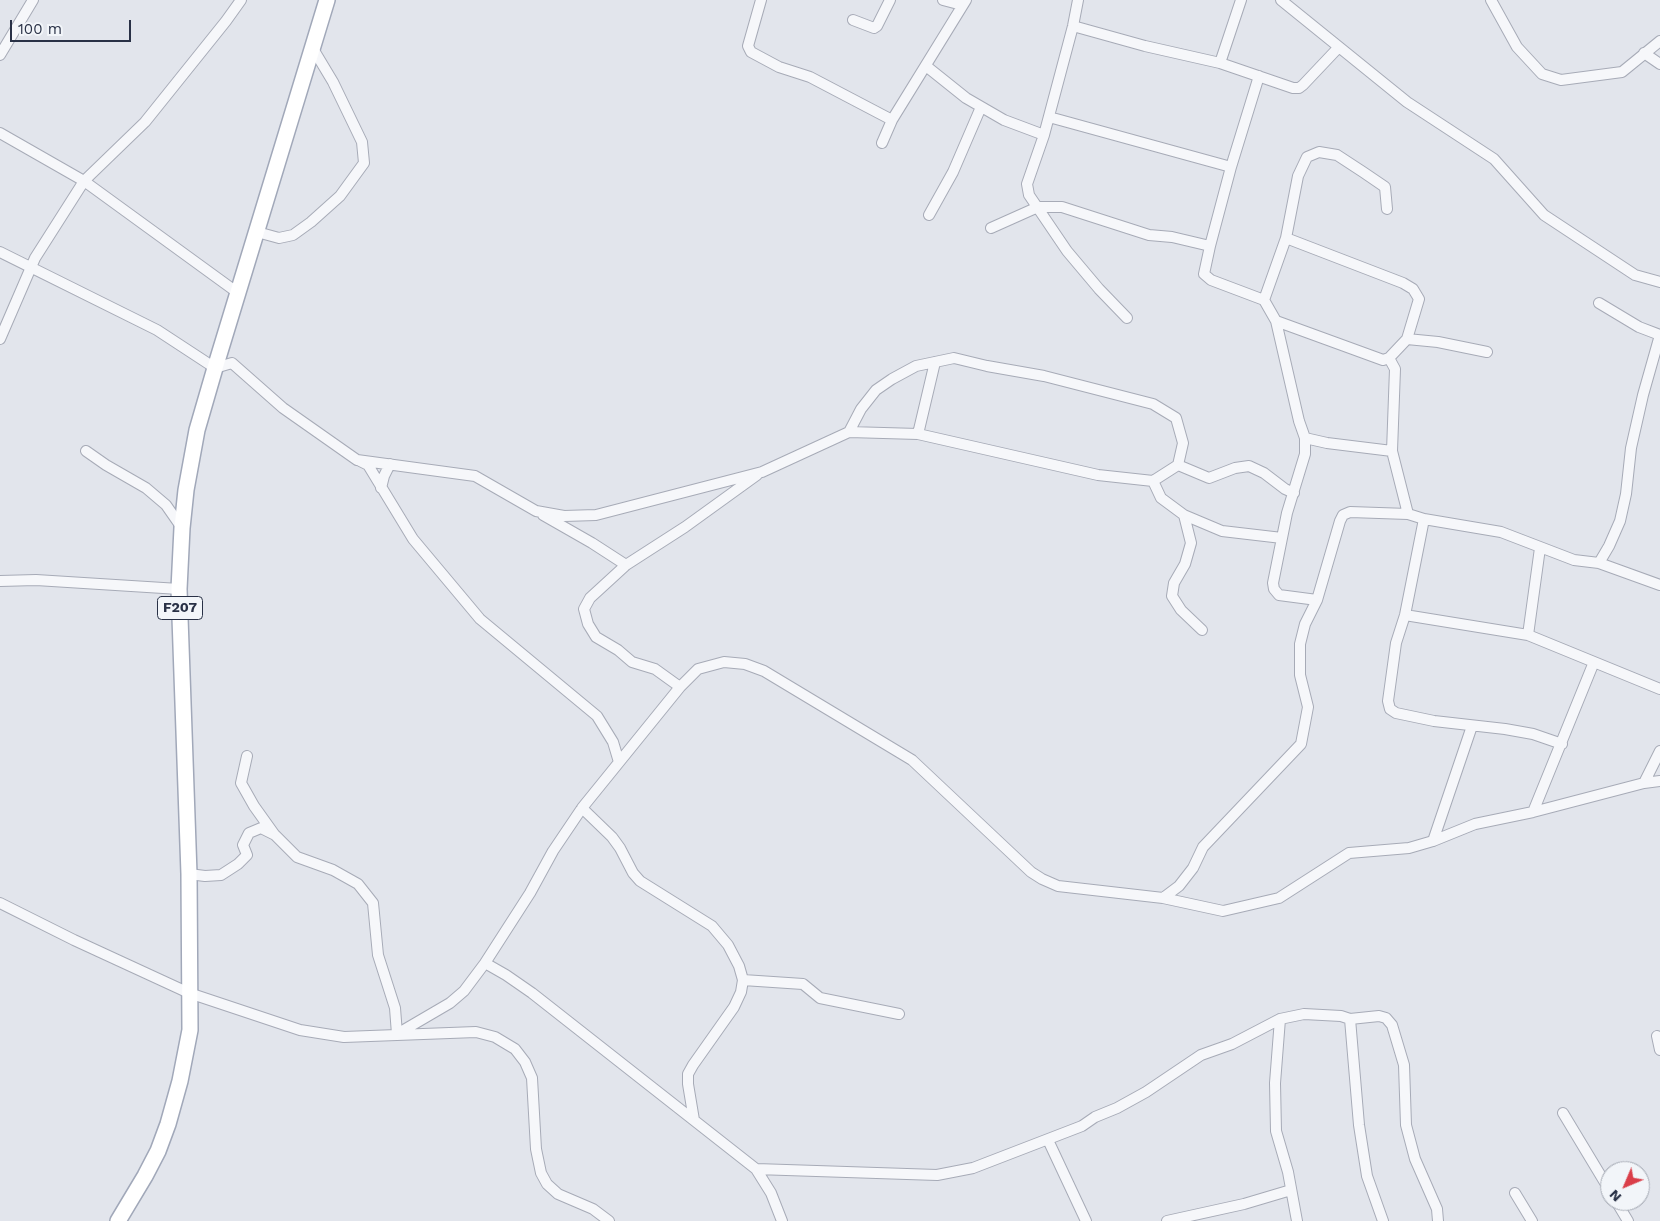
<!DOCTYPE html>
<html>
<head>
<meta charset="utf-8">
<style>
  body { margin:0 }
  #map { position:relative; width:1660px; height:1221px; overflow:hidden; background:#e2e5ec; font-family:"Work Sans",sans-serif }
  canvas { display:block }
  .north { position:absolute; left:1600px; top:1161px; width:50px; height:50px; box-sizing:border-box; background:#f2f5f9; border:1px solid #a2a7b1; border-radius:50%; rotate:225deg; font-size:14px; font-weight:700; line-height:20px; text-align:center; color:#293146 }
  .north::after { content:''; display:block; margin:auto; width:18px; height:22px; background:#da3e49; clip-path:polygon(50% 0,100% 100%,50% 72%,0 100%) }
  .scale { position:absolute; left:10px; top:20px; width:121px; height:22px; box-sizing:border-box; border:2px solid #293146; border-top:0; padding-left:6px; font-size:15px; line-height:18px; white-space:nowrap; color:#293146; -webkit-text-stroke:4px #f2f5f9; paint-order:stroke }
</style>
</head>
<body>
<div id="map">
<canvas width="1660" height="1221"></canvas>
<div class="north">N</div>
<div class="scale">100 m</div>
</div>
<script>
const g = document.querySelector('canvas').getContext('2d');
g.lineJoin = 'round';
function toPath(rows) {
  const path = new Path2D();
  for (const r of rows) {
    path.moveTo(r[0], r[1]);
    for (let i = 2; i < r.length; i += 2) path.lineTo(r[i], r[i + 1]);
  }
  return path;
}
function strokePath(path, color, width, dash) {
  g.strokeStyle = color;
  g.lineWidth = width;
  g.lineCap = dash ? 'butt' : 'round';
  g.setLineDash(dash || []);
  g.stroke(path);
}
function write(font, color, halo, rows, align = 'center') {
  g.font = font + ' "Work Sans",sans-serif';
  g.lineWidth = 4;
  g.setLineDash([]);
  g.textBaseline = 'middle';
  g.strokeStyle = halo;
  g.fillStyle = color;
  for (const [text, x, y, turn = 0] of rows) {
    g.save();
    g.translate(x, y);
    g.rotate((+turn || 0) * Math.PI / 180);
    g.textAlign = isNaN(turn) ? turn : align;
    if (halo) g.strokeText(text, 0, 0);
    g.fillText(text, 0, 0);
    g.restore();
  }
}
const street = toPath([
  [761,0,748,46,751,52,779,67,810,77,892,120],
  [943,0,962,5],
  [1078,0,1073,26,1044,135,1027,184,1029,195,1067,251,1099,289,1127,318],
  [1281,0,1407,102,1494,159,1544,215,1635,275,1660,282],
  [1491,0,1517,47,1542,74,1561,80,1622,72,1660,41],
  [853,20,874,28,877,26,890,0],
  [1073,26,1145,46,1220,63,1293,88,1299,88,1303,85,1338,48],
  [1644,53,1660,64],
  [0,55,33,0],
  [1220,63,1241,0],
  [926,66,966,98,1004,120,1044,135],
  [1259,76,1231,167,1210,246,1204,274,1211,280,1264,300,1276,321,1299,421,1305,438,1305,454,1287,513,1273,583,1274,589,1279,595,1317,600],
  [1049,117,1231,167],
  [0,133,84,181,238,293],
  [882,143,892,120,966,0],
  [929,215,953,172,981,107],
  [991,228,1038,207,1062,207,1149,235,1172,237,1210,246],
  [257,232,279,238,293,235,311,222,340,196,364,163,362,142,333,82,312,47],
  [1286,238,1403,283,1413,289,1419,299,1407,339],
  [0,252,157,330,215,368,232,363,283,408,357,460,475,476,536,511,564,516,596,515,762,472,849,432,918,434],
  [1264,300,1286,238,1298,176,1307,157,1319,152,1337,155,1363,172,1385,187,1387,209],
  [1599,303,1639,327,1660,335,1643,395,1631,448,1626,494,1620,521,1609,546,1599,563],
  [1276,321,1383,360,1389,358,1395,369,1392,451,1408,514],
  [0,339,35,258,84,181,145,122,226,21,241,0],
  [1389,358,1407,339,1438,342,1487,352],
  [849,432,861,409,876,390,892,379,916,366,954,358,987,366,1044,376,1153,404,1176,418,1183,443,1178,465,1153,481,1098,475,918,434,935,362],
  [1305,438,1327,443,1392,451],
  [86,451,106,465,146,488,166,505,182,528],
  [360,461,368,465,413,539,480,619,597,716,613,742,619,762],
  [1178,465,1209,478,1235,468,1249,466,1264,473,1285,489,1294,493],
  [1153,481,1161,498,1184,515,1222,531,1282,538],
  [381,488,384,476,390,464],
  [543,515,592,543,626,565],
  [1184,515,1191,543,1185,564,1174,583,1172,596,1181,610,1202,630],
  [1424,519,1405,615,1396,643,1388,701,1390,709,1396,713,1434,721,1505,729,1533,734,1562,744],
  [0,581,36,580,179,589],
  [1405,615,1528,635,1660,689],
  [1528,635,1540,548],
  [680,687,655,669,632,662,618,650,596,637,588,624,584,609,590,598,626,565,685,527,757,475],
  [247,756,241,783,254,806,274,834,297,857,333,870,358,884,373,903,378,955,395,1008,397,1034],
  [1644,783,1660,751],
  [582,808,612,837,620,848,633,873,640,881,712,926,728,945,739,966,743,980,741,992,734,1007,693,1065,688,1074,688,1084,694,1120],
  [1533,812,1594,662],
  [1433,841,1472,726],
  [189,874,205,876,221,875,238,864,247,855,243,845,249,833,261,828,273,834],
  [1163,898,1179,886,1193,868,1203,847,1301,744,1308,707,1300,675,1300,644,1305,624,1317,600,1340,521,1343,515,1350,512,1408,514,1424,519,1501,532,1574,560,1599,563,1660,585],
  [0,903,74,940,189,993,300,1030,344,1037,476,1032,495,1037,515,1049,525,1062,532,1078,536,1149,541,1173,547,1184,558,1194,593,1209,609,1221],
  [485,963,506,975,532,993,756,1169,771,1193,782,1221],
  [743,980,803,984,820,998,899,1014],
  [1280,1019,1275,1083,1276,1131,1288,1172,1297,1221],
  [1350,1019,1359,1125,1367,1176,1383,1221],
  [397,1034,450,1003,464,991,485,963,530,893,553,851,582,808,680,687,698,669,724,662,745,664,764,671,912,760,1031,872,1042,879,1058,886,1163,898,1223,911,1279,898,1349,853,1409,848,1433,841,1475,824,1533,812,1644,783,1660,781],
  [1657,1036,1660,1050],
  [1563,1113,1610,1191],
  [1048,1140,1086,1221],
  [756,1169,937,1175,973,1168,1082,1126,1095,1117,1117,1108,1146,1092,1201,1055,1232,1044,1280,1019,1304,1014,1341,1016,1350,1019,1379,1016,1386,1018,1392,1025,1404,1065,1406,1125,1415,1159,1437,1209,1438,1221],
  [1515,1193,1532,1221],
  [1616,1201,1628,1221],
  [1167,1221,1244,1204,1291,1190]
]);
const primary = toPath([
  [118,1221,145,1176,158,1151,168,1124,180,1081,190,1030,189,874,179,589,182,528,186,490,197,430,215,368,327,0]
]);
const shields = [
  [180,608,45]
];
const shieldNames = [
  ["F207",180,608]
];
strokePath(street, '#a7abb7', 12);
strokePath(primary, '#a1a8b9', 18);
strokePath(street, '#f6f7fa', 10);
strokePath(primary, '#fff', 15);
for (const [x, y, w] of shields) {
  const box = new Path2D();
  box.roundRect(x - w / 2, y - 11.5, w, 23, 4);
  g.fillStyle = '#f2f5f9';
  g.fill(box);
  strokePath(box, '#293146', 1);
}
write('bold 14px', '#293146', null, shieldNames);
</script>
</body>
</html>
